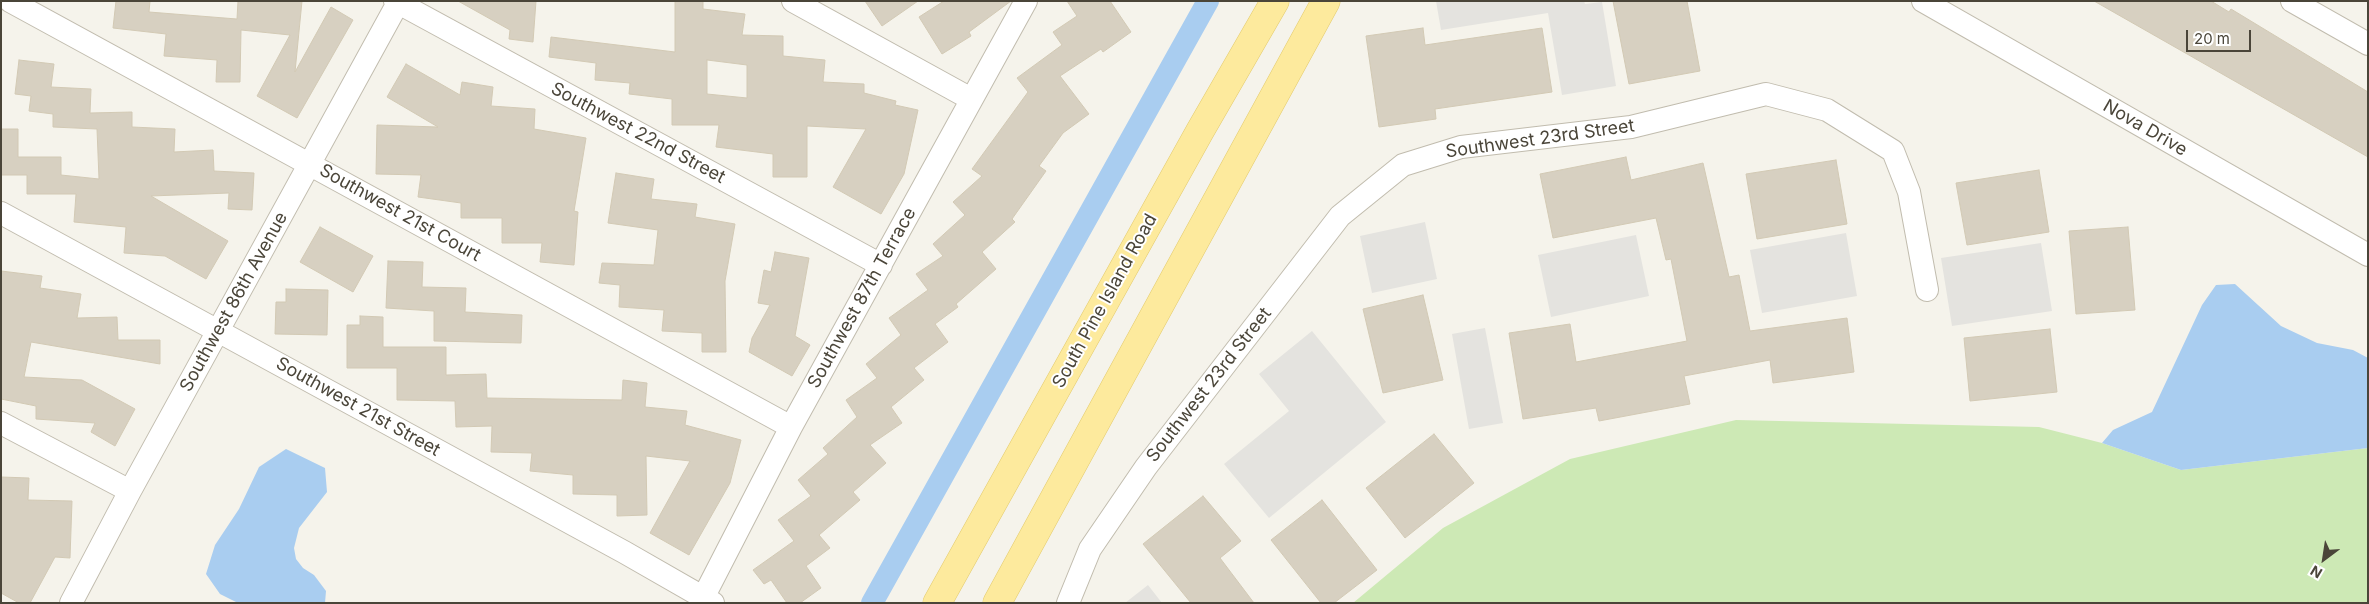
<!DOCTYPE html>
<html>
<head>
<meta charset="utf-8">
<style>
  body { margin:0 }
  #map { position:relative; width:2369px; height:604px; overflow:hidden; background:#f5f3eb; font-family:Inter,sans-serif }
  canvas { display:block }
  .frame { position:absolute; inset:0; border:2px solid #4a4539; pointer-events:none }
  .north { position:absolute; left:2299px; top:534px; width:50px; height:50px; -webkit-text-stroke:4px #fff; paint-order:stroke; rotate:211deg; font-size:14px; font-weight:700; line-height:20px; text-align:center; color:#4a4539 }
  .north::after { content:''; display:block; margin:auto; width:18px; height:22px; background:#4a4539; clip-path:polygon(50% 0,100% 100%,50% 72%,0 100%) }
  .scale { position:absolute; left:2186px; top:30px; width:65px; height:22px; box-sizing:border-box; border:2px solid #4a4539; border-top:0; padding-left:6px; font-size:15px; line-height:18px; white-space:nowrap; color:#4a4539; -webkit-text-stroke:4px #fff; paint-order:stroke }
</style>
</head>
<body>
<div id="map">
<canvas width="2369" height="604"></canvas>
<div class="frame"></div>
<div class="north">N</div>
<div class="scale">20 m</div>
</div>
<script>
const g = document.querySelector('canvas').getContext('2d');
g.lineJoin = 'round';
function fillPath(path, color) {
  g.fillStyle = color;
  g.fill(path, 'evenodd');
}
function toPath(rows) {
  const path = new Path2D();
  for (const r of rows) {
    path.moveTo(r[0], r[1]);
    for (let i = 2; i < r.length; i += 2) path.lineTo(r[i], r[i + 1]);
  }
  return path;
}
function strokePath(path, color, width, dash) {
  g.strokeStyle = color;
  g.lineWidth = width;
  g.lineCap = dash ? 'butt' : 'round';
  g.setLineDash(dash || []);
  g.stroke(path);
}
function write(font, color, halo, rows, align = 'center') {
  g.font = font + ' Inter,sans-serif';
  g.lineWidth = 4;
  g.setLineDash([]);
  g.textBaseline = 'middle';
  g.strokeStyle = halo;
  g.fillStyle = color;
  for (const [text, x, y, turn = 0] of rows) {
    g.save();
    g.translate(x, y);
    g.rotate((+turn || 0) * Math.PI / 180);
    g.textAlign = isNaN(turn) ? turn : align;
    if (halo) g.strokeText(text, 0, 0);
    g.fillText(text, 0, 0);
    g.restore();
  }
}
const green = toPath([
  [1736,420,2039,427,2102,443,2181,470,2368,448,2368,603,1353,603,1443,528,1570,459]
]);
const parking = toPath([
  [1436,1,1584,1,1585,4,1602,2,1616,86,1562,95,1548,13,1441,30],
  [1425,222,1437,279,1372,293,1360,236],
  [1846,233,1857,296,1762,313,1750,250],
  [1636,235,1649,296,1551,317,1538,255],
  [2041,243,2052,311,1952,326,1941,258],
  [1485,328,1503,423,1469,429,1452,334],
  [1312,331,1386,422,1269,518,1224,464,1289,411,1259,374],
  [1148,585,1162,603,1125,603]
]);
const water = toPath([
  [2235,284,2281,326,2317,343,2353,350,2368,358,2368,448,2181,470,2102,443,2113,430,2152,412,2202,305,2216,285],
  [286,449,325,468,327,492,299,528,294,548,296,559,303,568,314,575,326,591,325,603,238,603,220,594,206,574,215,545,239,509,259,467]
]);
const canal = toPath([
  [872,603,1208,1]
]);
const building = toPath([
  [116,1,150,1,149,12,237,19,238,1,302,1,295,72,331,7,353,20,297,118,257,96,290,35,241,30,240,82,216,82,217,60,164,56,166,34,113,28,116,1],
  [458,1,536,1,533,42,509,39,510,30,458,1],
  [675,1,703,1,703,9,745,14,742,35,783,36,783,56,825,60,823,82,864,84,864,93,896,101,895,105,918,110,904,174,881,214,833,187,866,129,807,126,807,177,773,177,773,154,716,147,719,125,672,125,672,99,629,94,630,83,595,80,596,63,549,57,551,37,675,52,675,1],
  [707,60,747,65,747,98,707,94,707,60],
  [865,1,918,1,882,26,865,1],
  [944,1,1011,1,969,32,971,36,942,54,919,17,944,1],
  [1067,1,1110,1,1131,32,1103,52,1101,49,1060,76,1089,114,1063,133,1039,166,1046,171,1012,219,1015,222,982,252,996,269,956,304,958,307,935,324,948,342,914,368,924,380,891,407,902,423,870,445,886,463,853,492,860,500,819,535,830,548,806,566,821,588,800,603,787,603,771,580,764,584,753,570,794,541,778,520,811,496,798,480,828,454,823,448,857,417,846,400,877,378,866,364,901,335,889,318,928,290,916,274,943,256,933,244,965,215,953,202,982,176,972,169,1028,92,1017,78,1062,45,1053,32,1077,16,1067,1],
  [1613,1,1687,1,1700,71,1629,84,1613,1],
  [2094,1,2211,1,2229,12,2231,9,2368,92,2368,157,2094,1],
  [1423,28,1425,45,1542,28,1552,92,1435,109,1436,119,1379,127,1366,36,1423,28],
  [19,60,54,64,51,87,91,89,90,113,132,112,132,127,175,129,174,152,213,150,214,171,254,173,252,210,228,209,229,193,151,196,228,241,206,279,165,256,124,253,126,227,74,222,76,194,27,194,27,175,1,175,1,129,18,129,18,157,61,157,61,175,99,179,97,129,53,127,53,114,29,111,31,96,15,94,19,60],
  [406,64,460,95,462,82,493,87,491,106,535,109,534,129,586,138,574,211,578,212,574,265,540,262,542,243,502,243,502,218,461,218,461,203,418,197,421,175,376,174,377,125,438,127,387,97,406,64],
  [1626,157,1631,180,1703,163,1729,277,1739,275,1750,331,1847,318,1854,372,1773,383,1770,360,1684,376,1690,404,1599,421,1596,408,1523,419,1509,333,1570,324,1576,362,1687,341,1671,259,1666,260,1656,218,1553,238,1540,174,1626,157],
  [1836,160,1847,224,1757,239,1746,174,1836,160],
  [2039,170,2049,232,1967,245,1956,183,2039,170],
  [616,173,654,179,651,199,697,204,695,217,735,224,725,281,726,352,702,352,702,333,662,331,664,310,619,307,620,285,599,283,602,263,654,265,658,230,608,223,616,173],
  [320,227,373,256,353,292,300,262,320,227],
  [2128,227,2135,310,2076,314,2069,231,2128,227],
  [775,252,809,258,795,336,810,345,792,376,749,352,752,338,770,305,758,303,764,270,771,272,775,252],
  [388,261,423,262,422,287,466,288,465,312,522,315,521,343,434,341,434,311,386,308,388,261],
  [1,271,42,276,40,288,81,294,77,318,117,317,118,340,160,340,160,364,31,342,24,377,82,380,135,409,115,446,91,432,95,423,36,419,36,406,1,399,1,271],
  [286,289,328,290,327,335,275,334,276,302,286,302,286,289],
  [1423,295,1443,380,1383,393,1363,309,1423,295],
  [360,316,383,317,383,347,446,347,446,375,486,374,487,398,622,400,623,380,647,383,645,407,687,411,685,425,741,440,730,483,689,555,650,533,690,461,646,456,647,515,617,516,617,495,573,494,573,475,530,471,532,453,491,452,492,426,456,427,455,401,397,400,397,368,347,368,347,325,360,325,360,316],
  [2050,329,2057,392,1970,401,1964,338,2050,329],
  [1434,434,1474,483,1405,538,1366,488,1434,434],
  [1,477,29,478,28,500,72,501,70,558,55,557,30,603,19,603,1,593,1,477],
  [1203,496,1241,541,1220,558,1254,603,1191,603,1143,544,1203,496],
  [1322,500,1377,570,1334,603,1321,603,1271,540,1322,500]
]);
const minor = toPath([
  [10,1,791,427],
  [395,1,881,265],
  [793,1,971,99],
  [1923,1,2368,255],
  [2292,1,2368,44],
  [1,213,624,552,713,603],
  [1,423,130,491],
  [703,598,791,427,1026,1],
  [71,603,130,491,399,1],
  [1068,603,1090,549,1146,467,1340,216,1403,165,1461,147,1631,127,1766,94,1827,110,1893,151,1909,192,1927,290]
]);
const major = toPath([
  [937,603,1200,131,1275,1],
  [997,603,1326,1]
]);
const streetNames = [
  ["Nova Drive",2145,128,30],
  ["Southwest 22nd Street",638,133,28],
  ["Southwest 23rd Street",1540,139,-8],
  ["Southwest 21st Court",400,213,29],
  ["Southwest 87th Terrace",862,298,-61],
  ["South Pine Island Road",1105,301,-61],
  ["Southwest 86th Avenue",234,302,-61],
  ["Southwest 23rd Street",1209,385,-52],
  ["Southwest 21st Street",358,407,29]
];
fillPath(green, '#cde9b5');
fillPath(parking, '#e4e3df');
fillPath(water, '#a9cdf0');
strokePath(canal, '#a9cdf0', 22);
fillPath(building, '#d7d0c1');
strokePath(building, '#d2c9b4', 1);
strokePath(minor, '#c1bcae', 24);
strokePath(major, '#e3ca6b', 29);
strokePath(minor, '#fff', 22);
strokePath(major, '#fdea9d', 28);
write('18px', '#4a4539', '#fff', streetNames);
</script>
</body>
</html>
